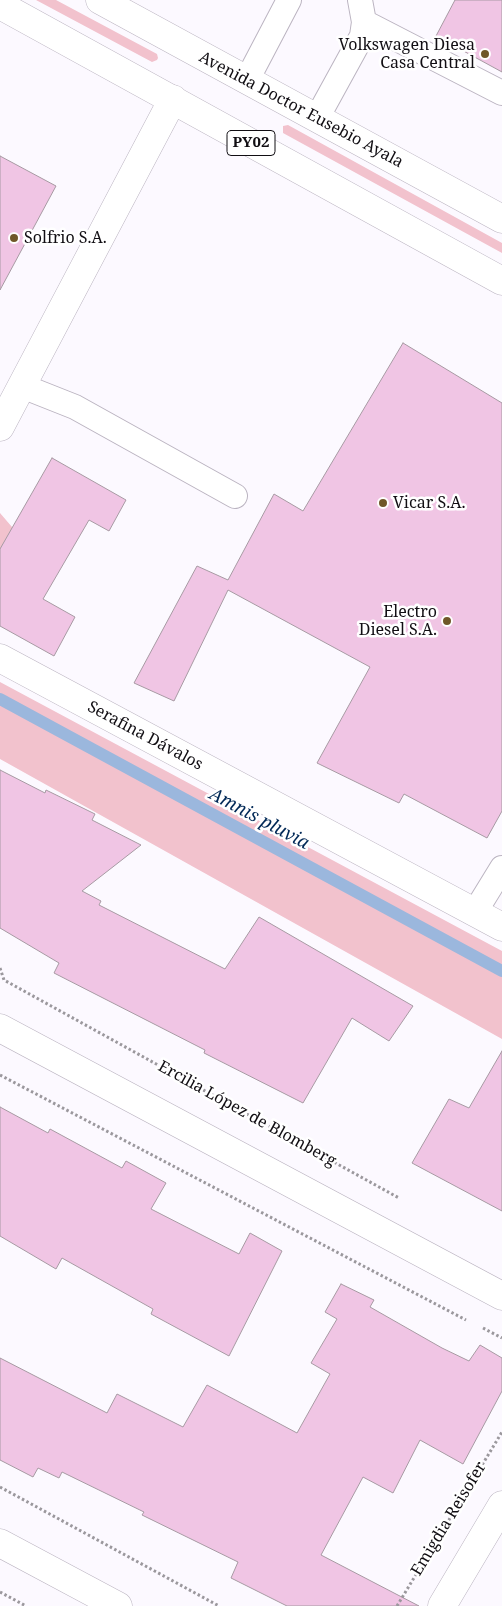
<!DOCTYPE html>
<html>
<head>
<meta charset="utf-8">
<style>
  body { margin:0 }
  canvas { display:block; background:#fcf9ff }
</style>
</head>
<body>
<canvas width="502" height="1606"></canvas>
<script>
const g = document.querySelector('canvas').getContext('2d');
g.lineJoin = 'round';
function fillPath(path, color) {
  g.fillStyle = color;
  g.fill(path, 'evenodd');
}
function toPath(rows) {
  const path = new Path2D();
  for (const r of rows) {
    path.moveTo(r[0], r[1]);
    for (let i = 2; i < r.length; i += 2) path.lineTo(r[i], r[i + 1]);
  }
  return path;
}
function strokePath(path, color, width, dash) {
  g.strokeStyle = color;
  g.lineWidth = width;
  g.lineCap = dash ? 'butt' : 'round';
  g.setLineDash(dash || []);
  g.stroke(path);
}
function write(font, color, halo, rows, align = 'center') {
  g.font = font + ' "Noto Serif",serif';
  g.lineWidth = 5;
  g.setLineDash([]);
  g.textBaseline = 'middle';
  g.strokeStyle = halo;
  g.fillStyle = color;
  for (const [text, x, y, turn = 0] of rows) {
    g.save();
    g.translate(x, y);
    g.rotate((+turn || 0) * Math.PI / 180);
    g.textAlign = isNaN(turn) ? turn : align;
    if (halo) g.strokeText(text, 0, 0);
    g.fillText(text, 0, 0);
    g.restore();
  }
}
const green = toPath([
  [36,0,56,0,157,54,158,58,157,60,152,62],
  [288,125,502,243,502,253,283,133,283,126],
  [0,513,12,527,35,521,0,572],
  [0,682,502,951,502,1039,0,759]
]);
const stream = toPath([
  [0,699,502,971]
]);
const building = toPath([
  [455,0,502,0,502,72,436,36,455,0],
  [0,156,56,186,0,290,0,156],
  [403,343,502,403,502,811,487,838,404,794,399,803,317,763,370,667,228,590,174,701,134,683,197,566,228,580,274,494,303,511,403,343],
  [52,458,126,500,109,531,89,520,43,599,75,617,54,656,0,626,0,549,52,458],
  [0,770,45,793,46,790,95,814,92,820,141,845,82,891,101,901,99,905,225,969,259,917,413,1006,389,1041,352,1018,303,1103,204,1053,205,1050,54,973,59,963,0,928,0,770],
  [502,1051,502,1211,412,1163,449,1099,469,1108,502,1051],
  [0,1107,48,1133,50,1129,122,1168,126,1161,166,1183,151,1209,239,1254,250,1233,282,1251,229,1356,151,1314,153,1309,62,1258,56,1269,0,1236,0,1107],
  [341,1284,374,1300,370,1307,442,1348,469,1361,480,1345,502,1358,502,1391,463,1464,420,1440,393,1493,363,1477,321,1555,419,1606,287,1606,231,1578,238,1562,142,1515,144,1512,62,1472,59,1478,38,1468,33,1477,0,1460,0,1358,107,1413,117,1394,183,1427,207,1385,297,1433,330,1374,311,1363,337,1319,325,1312,341,1284]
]);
const path = toPath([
  [0,968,4,980,399,1198],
  [0,1075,466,1320],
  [483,1328,502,1338],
  [0,1487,219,1606],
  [0,1592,26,1606],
  [397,1606,502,1432]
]);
const service = toPath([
  [364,22,502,93],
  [247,80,289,0],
  [317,118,362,36,364,22,360,0],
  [22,386,75,407,235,496],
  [475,912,502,868]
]);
const minor = toPath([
  [0,427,173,99],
  [0,658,502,927],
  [0,1028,502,1296],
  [0,1543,118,1606],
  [442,1606,502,1505]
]);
const trunk = toPath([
  [100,0,502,219],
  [0,5,502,281]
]);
const markers = [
  [485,54,5,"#6f5728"],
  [14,238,5,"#6f5728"],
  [383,503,5,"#6f5728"],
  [447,621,5,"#6f5728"]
];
const shields = [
  [251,143,48]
];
const shieldNames = [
  ["PY02",251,143]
];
const poiNames = [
  ["Volkswagen Diesa",475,45],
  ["Casa Central",475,63],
  ["Solfrio S.A.",24,238,"left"],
  ["Vicar S.A.",393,503,"left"],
  ["Electro",437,612],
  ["Diesel S.A.",437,630]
];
const streetNames = [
  ["Avenida Doctor Eusebio Ayala",301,110,28],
  ["Serafina Dávalos",145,736,28],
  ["Ercilia López de Blomberg",247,1114,29],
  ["Emigdia Reisofer",449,1519,-59]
];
const waterNames = [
  ["Amnis pluvia",259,819,28]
];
fillPath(green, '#f2c2cd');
strokePath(stream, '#9bb7dd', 12);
fillPath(building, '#f0c5e4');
strokePath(building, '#a79aa3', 1);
strokePath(service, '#bbb4c1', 26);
strokePath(minor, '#bbb4c1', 29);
strokePath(trunk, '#bbb4c1', 29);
strokePath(path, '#9b989d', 3, [2.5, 2.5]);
strokePath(service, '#fff', 24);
strokePath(minor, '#fff', 28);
strokePath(trunk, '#fff', 28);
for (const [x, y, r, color] of markers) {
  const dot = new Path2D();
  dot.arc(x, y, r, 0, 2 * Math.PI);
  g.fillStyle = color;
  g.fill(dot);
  strokePath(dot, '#fff', 2);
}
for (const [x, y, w] of shields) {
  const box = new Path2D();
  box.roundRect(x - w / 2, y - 12.5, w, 25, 4);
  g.fillStyle = '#fff';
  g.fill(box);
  strokePath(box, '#110e13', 1);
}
write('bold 15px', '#110e13', null, shieldNames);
write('16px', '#110e13', '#fff', poiNames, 'right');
write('16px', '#110e13', '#fff', streetNames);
write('italic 18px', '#022957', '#fff', waterNames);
</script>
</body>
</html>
